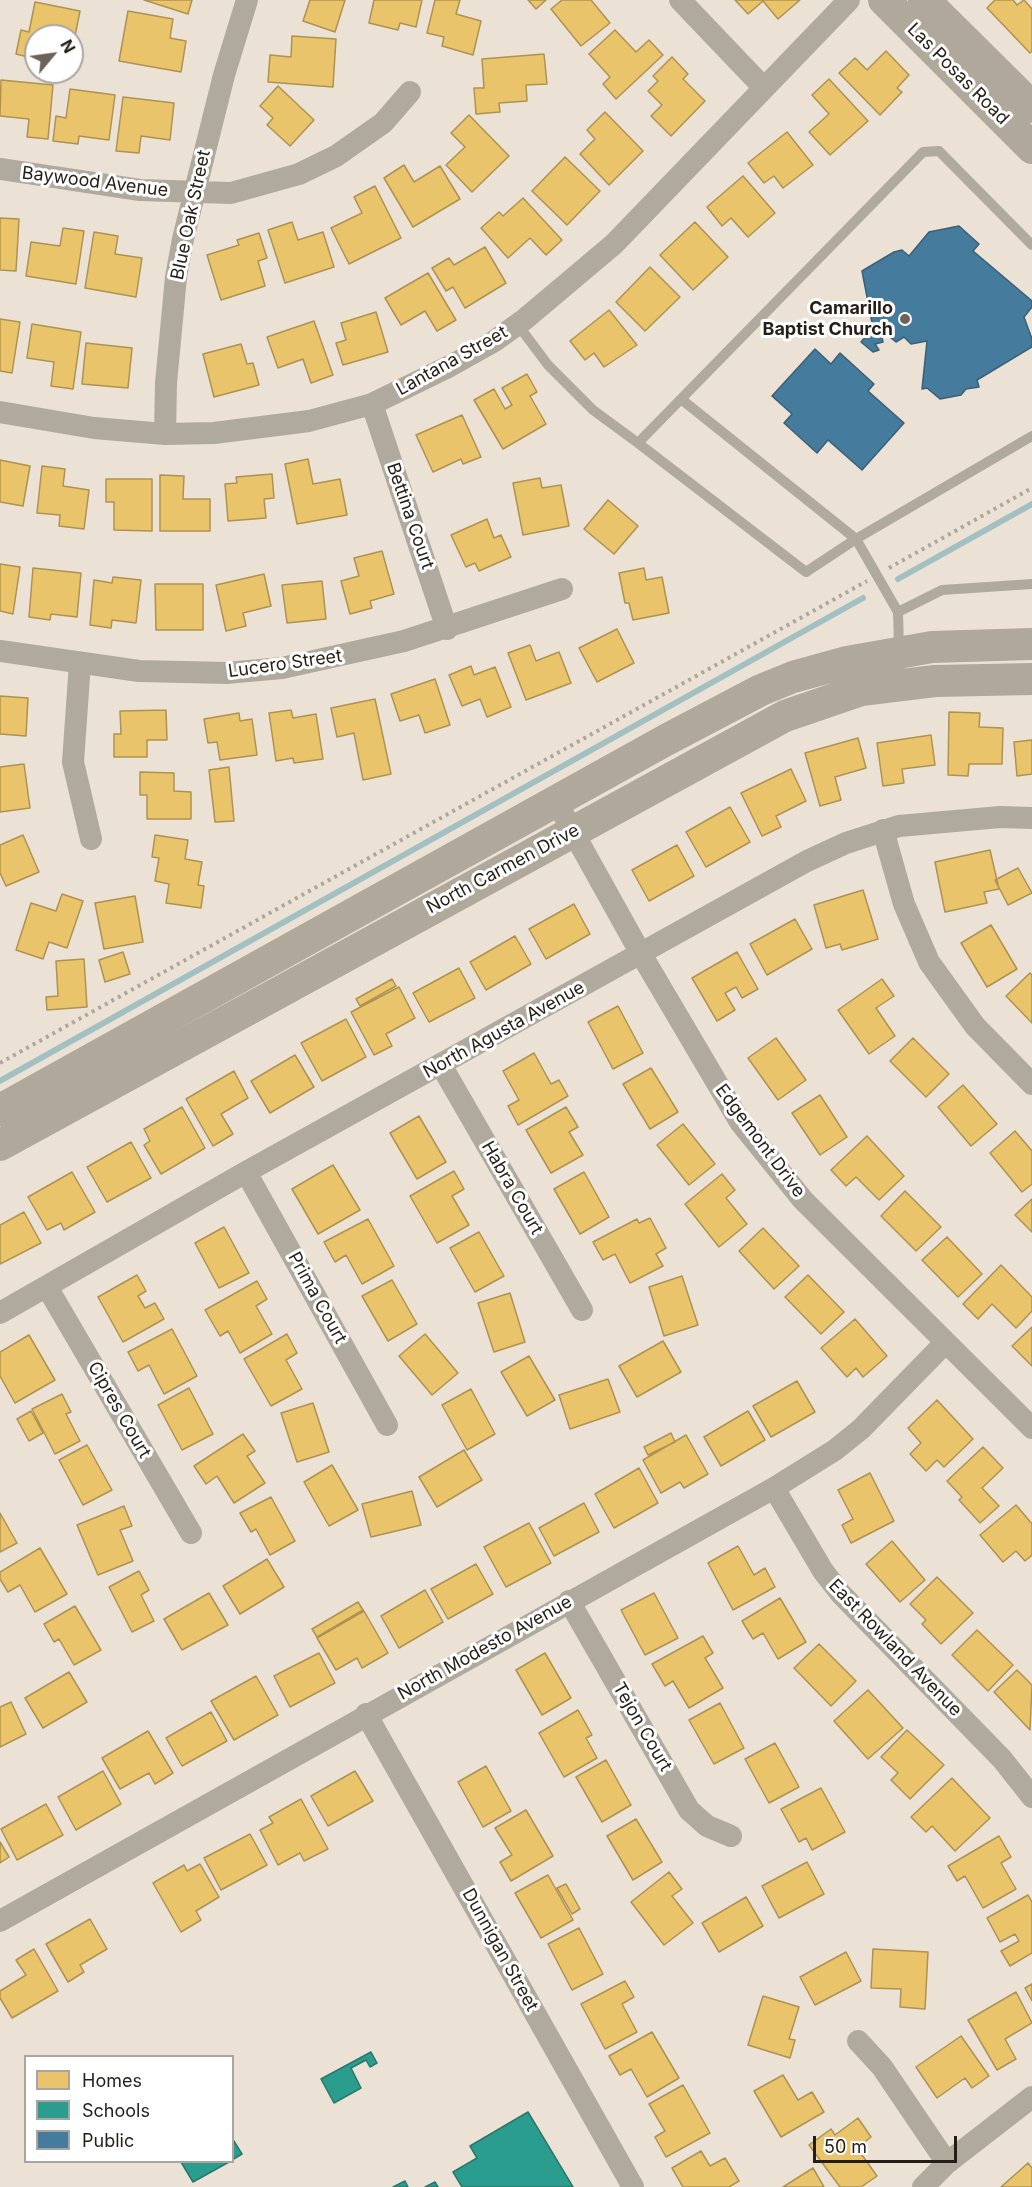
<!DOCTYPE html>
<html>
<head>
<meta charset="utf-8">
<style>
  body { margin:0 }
  #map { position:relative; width:1032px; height:2187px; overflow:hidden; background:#ece1d5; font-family:Inter,sans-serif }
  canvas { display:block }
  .legend { position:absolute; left:24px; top:2055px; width:210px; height:108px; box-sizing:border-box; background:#fff; border:2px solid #a8a5a2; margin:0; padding:8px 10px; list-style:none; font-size:18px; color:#251e17 }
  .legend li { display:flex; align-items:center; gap:12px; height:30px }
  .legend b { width:30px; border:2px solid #a8a5a2 }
  .north { position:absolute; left:24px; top:24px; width:60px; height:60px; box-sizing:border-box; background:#fff; border:2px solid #a8a5a2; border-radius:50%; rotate:61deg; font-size:16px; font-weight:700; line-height:24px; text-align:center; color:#251e17 }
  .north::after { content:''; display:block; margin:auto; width:21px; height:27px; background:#6b625a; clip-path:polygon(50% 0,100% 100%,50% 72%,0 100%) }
  .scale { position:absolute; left:813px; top:2136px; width:144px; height:27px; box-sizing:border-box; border:3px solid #251e17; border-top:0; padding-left:8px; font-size:18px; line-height:21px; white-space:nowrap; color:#251e17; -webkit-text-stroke:4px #fff; paint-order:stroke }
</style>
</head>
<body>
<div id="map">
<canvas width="1032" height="2187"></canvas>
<ul class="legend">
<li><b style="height:16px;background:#e9c46a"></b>Homes</li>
<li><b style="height:16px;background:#2a9d8f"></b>Schools</li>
<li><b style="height:16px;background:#457b9d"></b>Public</li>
</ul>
<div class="north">N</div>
<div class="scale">50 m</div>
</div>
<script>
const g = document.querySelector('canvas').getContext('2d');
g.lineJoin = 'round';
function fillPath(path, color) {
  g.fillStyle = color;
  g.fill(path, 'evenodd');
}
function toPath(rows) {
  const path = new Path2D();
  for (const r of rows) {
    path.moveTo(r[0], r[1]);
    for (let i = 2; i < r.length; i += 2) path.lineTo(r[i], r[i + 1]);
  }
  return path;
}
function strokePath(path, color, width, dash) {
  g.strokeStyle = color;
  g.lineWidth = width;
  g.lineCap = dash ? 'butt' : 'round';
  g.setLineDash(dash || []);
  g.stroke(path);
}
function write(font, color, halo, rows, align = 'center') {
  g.font = font + ' Inter,sans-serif';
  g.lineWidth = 6;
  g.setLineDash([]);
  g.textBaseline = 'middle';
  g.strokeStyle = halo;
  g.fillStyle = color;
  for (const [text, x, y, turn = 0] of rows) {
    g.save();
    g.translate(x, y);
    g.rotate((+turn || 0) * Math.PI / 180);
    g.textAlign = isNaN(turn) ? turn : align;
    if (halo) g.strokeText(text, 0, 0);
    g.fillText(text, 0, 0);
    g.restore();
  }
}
const homes = toPath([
  [144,0,192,0,188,14,144,0],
  [310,0,345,0,335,32,303,21,310,0],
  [374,0,422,0,416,27,400,23,398,30,369,23,374,0],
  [435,0,460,0,456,14,481,21,473,55,442,46,444,37,427,33,435,0],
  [528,0,546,0,536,9,528,0],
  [562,0,591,0,610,23,581,46,551,9,562,0],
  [735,0,800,0,778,19,763,1,748,14,735,0],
  [995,0,1013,0,1017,5,1024,0,1032,9,1032,51,1030,53,987,8,995,0],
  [35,2,80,11,74,41,72,36,36,36,36,59,16,54,21,30,29,32,35,2],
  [128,11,173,19,170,38,186,41,181,72,119,61,128,11],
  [615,30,636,52,649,40,663,55,616,99,603,84,610,77,589,54,615,30],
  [292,36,336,39,333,87,268,82,270,55,291,57,292,36],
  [886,51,909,75,897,88,902,92,880,115,839,73,855,58,867,70,886,51],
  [544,54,547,84,526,85,527,101,499,103,500,112,476,114,474,88,484,88,482,59,544,54],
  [672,57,688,74,683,79,705,101,671,136,651,116,662,105,648,91,658,81,653,76,672,57],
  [829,79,868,121,830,155,809,132,829,114,812,95,829,79],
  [1,80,53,85,48,139,27,137,29,119,0,116,1,80],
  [278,86,314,120,290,146,267,125,273,118,260,106,278,86],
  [70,89,115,95,109,140,79,136,78,144,53,141,56,116,66,118,70,89],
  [123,97,174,103,170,140,141,136,139,153,116,151,123,97],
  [605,112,643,151,609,185,580,154,595,139,587,130,605,112],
  [469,115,509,156,472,192,446,165,465,147,451,133,469,115],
  [787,132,813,165,783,188,774,176,764,183,748,163,787,132],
  [565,157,600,191,567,225,532,191,565,157],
  [404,165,414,182,440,166,460,199,413,227,384,178,404,165],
  [743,176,775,213,748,237,731,218,722,226,707,207,743,176],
  [375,186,401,238,349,264,331,228,362,213,354,197,375,186],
  [523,198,562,240,546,255,530,238,508,258,481,228,499,212,503,216,523,198],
  [0,218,19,219,16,271,0,270,0,218],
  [292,222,298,240,323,232,334,267,285,283,268,230,292,222],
  [695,222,728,257,693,290,660,255,695,222],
  [63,228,84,231,76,284,26,276,31,242,60,246,63,228],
  [94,232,118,236,115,254,142,258,136,297,85,288,94,232],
  [259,233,267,258,258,261,265,286,221,300,207,255,239,245,237,240,259,233],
  [485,247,506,283,465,308,453,287,446,291,432,268,449,258,454,265,485,247],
  [650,267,680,297,645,331,616,302,650,267],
  [428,273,456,320,437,331,425,311,401,325,385,298,428,273],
  [609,310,637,345,604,367,594,353,585,360,570,341,609,310],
  [376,312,388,352,343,365,336,343,346,340,341,323,376,312],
  [0,319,20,322,12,373,0,371,0,319],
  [314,321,333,375,311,383,303,359,278,368,267,337,314,321],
  [32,324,81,332,73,389,51,386,54,362,27,358,32,324],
  [86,343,132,348,128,388,82,384,86,343],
  [241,344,247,364,253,363,259,385,214,397,203,354,241,344],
  [527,374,537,392,530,396,546,424,503,449,474,400,494,389,505,409,512,405,502,388,527,374],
  [462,415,481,457,463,464,461,459,433,472,416,435,462,415],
  [308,459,313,484,340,479,347,515,297,524,285,464,308,459],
  [0,460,30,466,23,506,0,502,0,460],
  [42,466,65,469,63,486,89,490,84,529,59,526,60,515,37,513,42,466],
  [272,474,274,498,264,499,266,518,228,521,225,484,237,483,236,477,272,474],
  [160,475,184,476,183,499,210,499,210,531,160,531,160,475],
  [540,478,542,488,561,485,569,526,523,535,513,483,540,478],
  [106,479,152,479,152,531,114,530,114,502,106,502,106,479],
  [608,500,638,526,614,554,584,529,608,500],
  [487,519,494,538,501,535,511,557,479,571,475,563,466,567,451,535,487,519],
  [382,551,394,594,370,601,372,608,350,614,341,581,359,576,354,558,382,551],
  [0,564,20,567,13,614,0,611,0,564],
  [33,568,81,573,77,617,51,614,50,620,29,617,33,568],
  [644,568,646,580,662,577,669,613,633,620,629,603,625,603,619,573,644,568],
  [264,574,271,606,243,613,246,626,226,631,216,585,264,574],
  [113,577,141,580,136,623,112,620,111,628,90,625,94,580,112,583,113,577],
  [322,581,326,619,287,623,282,585,322,581],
  [155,584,203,584,203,630,156,630,155,584],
  [617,629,634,663,597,682,579,648,617,629],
  [530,645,536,661,559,652,571,683,526,700,508,653,530,645],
  [471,666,474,675,495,667,511,707,487,717,480,699,462,706,449,675,471,666],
  [435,679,450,725,425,733,419,715,400,721,391,694,435,679],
  [0,696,28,698,26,736,0,734,0,696],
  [375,699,391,774,363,780,354,733,337,737,331,708,375,699],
  [166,710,167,740,147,740,147,757,114,757,114,734,121,734,120,711,166,710],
  [291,710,293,718,316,714,323,759,294,763,293,758,276,761,269,713,291,710],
  [949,712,980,713,979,727,1003,728,1002,764,969,764,968,776,948,775,949,712],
  [239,713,240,721,252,719,257,755,220,760,217,742,208,743,204,719,239,713],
  [931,735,935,765,902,769,904,783,883,786,877,743,931,735],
  [858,738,866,768,835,777,841,800,820,806,805,753,858,738],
  [1032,740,1032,774,1017,776,1014,742,1032,740],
  [24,764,30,808,0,812,0,767,24,764],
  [229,767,234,821,215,822,209,770,229,767],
  [791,769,806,801,776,816,781,827,762,836,741,793,791,769],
  [140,772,174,773,174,791,191,792,191,819,147,819,147,795,140,795,140,772],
  [730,807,750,842,706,867,686,832,730,807],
  [23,835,39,872,6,886,0,873,0,845,23,835],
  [155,835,188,840,185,859,202,862,198,885,204,886,201,908,166,903,169,884,155,881,159,858,152,857,155,835],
  [677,845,694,876,649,901,632,870,677,845],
  [990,850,999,889,984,892,987,903,945,912,935,862,990,850],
  [1018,868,1032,893,1008,905,995,880,1018,868],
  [863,890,878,939,842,950,840,944,826,948,814,905,863,890],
  [62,894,83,901,67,948,49,942,43,959,16,950,31,903,56,911,62,894],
  [135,896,143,942,104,949,95,903,135,896],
  [574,904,590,934,546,959,529,929,574,904],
  [795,919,812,949,767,975,750,944,795,919],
  [991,925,1017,969,987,987,961,943,991,925],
  [515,936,531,964,486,990,470,962,515,936],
  [123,952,130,974,105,982,99,960,123,952],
  [737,952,758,989,742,998,736,987,725,993,735,1010,717,1021,692,978,737,952],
  [84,959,87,1007,47,1010,46,997,58,996,56,961,84,959],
  [459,968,475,998,429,1022,413,993,459,968],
  [1030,973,1032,975,1032,1023,1006,996,1030,973],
  [392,979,396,986,360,1006,356,999,392,979],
  [882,979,894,996,876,1008,895,1036,869,1054,838,1010,882,979],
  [399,987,415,1018,386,1034,392,1046,374,1055,351,1012,399,987],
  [618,1006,643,1053,613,1069,588,1022,618,1006],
  [346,1019,366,1057,322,1081,301,1043,346,1019],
  [776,1038,806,1080,778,1100,748,1058,776,1038],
  [913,1038,949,1074,926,1097,890,1061,913,1038],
  [534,1053,551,1084,559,1080,568,1096,518,1125,508,1106,519,1100,503,1071,534,1053],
  [295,1055,314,1087,270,1113,251,1081,295,1055],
  [651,1068,678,1112,650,1129,623,1084,651,1068],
  [234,1071,248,1098,221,1114,233,1134,213,1146,186,1099,234,1071],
  [963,1085,997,1124,971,1146,938,1107,963,1085],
  [820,1095,847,1137,820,1155,792,1113,820,1095],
  [182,1107,205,1148,161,1174,144,1145,150,1141,144,1129,182,1107],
  [566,1107,578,1127,569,1132,583,1155,551,1173,526,1130,566,1107],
  [419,1116,446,1162,417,1179,390,1133,419,1116],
  [683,1124,715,1164,689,1185,657,1145,683,1124],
  [1015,1131,1032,1151,1032,1184,1022,1192,990,1153,1015,1131],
  [867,1136,904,1176,879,1200,856,1177,846,1186,831,1170,867,1136],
  [131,1142,151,1178,107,1202,87,1167,131,1142],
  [333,1165,360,1210,318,1234,292,1189,333,1165],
  [454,1171,464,1189,452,1196,469,1225,437,1243,410,1196,454,1171],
  [72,1172,95,1212,64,1230,61,1223,47,1230,28,1197,72,1172],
  [584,1172,609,1217,580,1234,554,1189,584,1172],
  [722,1174,735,1190,726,1198,747,1224,719,1247,685,1204,722,1174],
  [905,1191,941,1227,916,1251,881,1216,905,1191],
  [1032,1199,1032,1232,1015,1215,1032,1199],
  [24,1212,41,1243,0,1264,0,1225,24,1212],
  [650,1218,666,1248,656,1254,663,1266,630,1283,615,1254,603,1260,593,1242,637,1219,639,1223,650,1218],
  [368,1219,394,1266,362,1284,346,1255,335,1262,324,1242,368,1219],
  [224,1227,249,1273,219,1288,195,1243,224,1227],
  [763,1228,799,1266,774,1289,739,1251,763,1228],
  [479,1232,504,1276,475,1292,450,1248,479,1232],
  [947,1237,982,1274,958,1297,922,1260,947,1237],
  [1001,1265,1032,1297,1032,1311,1016,1328,992,1304,978,1319,963,1304,1001,1265],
  [137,1275,146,1291,138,1296,145,1308,155,1303,164,1319,123,1342,98,1297,137,1275],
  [808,1275,844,1312,821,1334,785,1297,808,1275],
  [682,1276,698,1325,664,1336,649,1287,682,1276],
  [392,1280,417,1324,388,1341,362,1296,392,1280],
  [257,1281,267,1299,256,1306,272,1334,240,1353,228,1331,220,1336,205,1310,257,1281],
  [510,1293,525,1342,494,1352,478,1303,510,1293],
  [855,1319,887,1356,863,1377,856,1368,847,1377,821,1348,855,1319],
  [1032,1327,1032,1366,1012,1346,1032,1327],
  [172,1329,197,1376,164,1394,149,1365,138,1371,128,1352,172,1329],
  [287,1334,297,1353,286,1360,302,1389,271,1406,244,1359,287,1334],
  [425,1334,458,1373,432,1395,399,1356,425,1334],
  [29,1335,55,1380,15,1403,0,1376,0,1352,29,1335],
  [663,1341,681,1372,637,1397,619,1366,663,1341],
  [529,1356,555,1400,527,1416,501,1372,529,1356],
  [608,1379,620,1412,570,1429,559,1395,608,1379],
  [797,1381,815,1412,771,1437,753,1406,797,1381],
  [189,1388,213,1434,182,1450,158,1405,189,1388],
  [471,1389,495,1434,467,1450,442,1405,471,1389],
  [62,1394,71,1412,66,1414,80,1441,55,1454,32,1409,62,1394],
  [937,1400,973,1439,944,1467,937,1460,926,1471,910,1454,921,1443,908,1428,937,1400],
  [313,1403,329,1452,297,1462,281,1413,313,1403],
  [31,1411,43,1433,29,1441,17,1419,31,1411],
  [748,1411,765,1440,721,1466,704,1437,748,1411],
  [671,1433,675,1442,648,1455,644,1447,671,1433],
  [243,1434,255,1451,247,1456,265,1483,234,1503,217,1476,206,1484,194,1466,243,1434],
  [686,1435,708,1474,684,1488,680,1482,661,1493,643,1460,686,1435],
  [87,1445,112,1490,83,1505,59,1460,87,1445],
  [983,1447,1003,1468,982,1488,999,1506,980,1523,959,1500,962,1497,947,1481,983,1447],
  [464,1450,482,1480,437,1507,419,1477,464,1450],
  [332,1465,358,1510,329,1526,304,1482,332,1465],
  [639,1468,658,1503,614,1528,595,1494,639,1468],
  [870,1473,894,1521,851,1543,842,1525,853,1519,838,1490,870,1473],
  [412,1491,421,1525,371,1537,362,1504,412,1491],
  [271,1497,295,1541,270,1555,256,1529,251,1532,240,1513,271,1497],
  [584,1503,599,1532,554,1556,539,1528,584,1503],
  [1016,1505,1032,1524,1032,1555,1025,1561,1016,1551,1003,1562,980,1535,1016,1505],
  [124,1506,132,1526,120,1530,133,1561,98,1575,77,1525,124,1506],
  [0,1513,17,1543,0,1552,0,1513],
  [529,1523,551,1563,506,1587,484,1547,529,1523],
  [892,1541,925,1580,900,1602,866,1564,892,1541],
  [738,1546,754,1575,765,1568,775,1587,733,1610,708,1563,738,1546],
  [40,1548,67,1594,35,1612,20,1585,8,1592,0,1579,0,1572,40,1548],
  [267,1559,284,1587,240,1614,223,1586,267,1559],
  [476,1564,493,1594,448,1619,431,1589,476,1564],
  [139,1571,149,1590,141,1595,154,1621,132,1632,109,1587,139,1571],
  [937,1577,973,1613,941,1644,922,1624,926,1620,910,1604,937,1577],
  [425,1590,443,1622,399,1648,381,1616,425,1590],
  [209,1593,228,1625,182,1650,164,1619,209,1593],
  [654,1593,678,1638,645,1655,621,1610,654,1593],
  [780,1598,806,1642,778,1659,763,1633,753,1639,742,1621,780,1598],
  [358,1602,363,1610,317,1637,312,1629,358,1602],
  [75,1606,101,1650,74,1665,59,1639,54,1642,44,1624,75,1606],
  [364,1611,388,1653,362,1668,357,1658,336,1670,317,1638,364,1611],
  [977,1630,1013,1665,988,1691,952,1655,977,1630],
  [703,1636,713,1653,705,1658,723,1688,689,1708,673,1681,665,1686,652,1664,703,1636],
  [819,1644,856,1681,831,1706,794,1668,819,1644],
  [319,1653,335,1683,290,1707,274,1676,319,1653],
  [545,1653,571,1698,542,1715,516,1670,545,1653],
  [1017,1670,1032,1685,1030,1730,994,1692,1017,1670],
  [69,1672,87,1702,43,1728,25,1698,69,1672],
  [256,1676,278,1715,234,1740,211,1701,256,1676],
  [868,1690,903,1728,868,1759,834,1721,868,1690],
  [11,1702,26,1734,0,1747,0,1707,11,1702],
  [720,1703,744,1748,714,1764,689,1720,720,1703],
  [578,1710,592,1735,586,1738,597,1758,564,1777,539,1733,578,1710],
  [211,1712,227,1741,182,1766,166,1738,211,1712],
  [907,1730,944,1765,910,1799,891,1780,898,1773,881,1757,907,1730],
  [148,1731,173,1773,155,1784,149,1773,120,1789,102,1758,148,1731],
  [775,1743,799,1787,769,1803,745,1759,775,1743],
  [606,1760,631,1805,602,1822,576,1777,606,1760],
  [486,1766,511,1811,483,1827,458,1782,486,1766],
  [103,1771,121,1804,76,1830,58,1797,103,1771],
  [355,1771,373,1801,328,1826,311,1796,355,1771],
  [952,1778,990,1818,955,1851,932,1826,926,1832,911,1817,952,1778],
  [821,1788,845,1832,812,1850,806,1838,799,1842,781,1809,821,1788],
  [301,1799,328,1849,304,1861,300,1853,278,1865,260,1830,273,1823,269,1817,301,1799],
  [46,1804,63,1835,17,1860,1,1829,46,1804],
  [526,1810,553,1856,511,1881,500,1862,512,1855,495,1828,526,1810],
  [636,1819,662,1862,633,1880,607,1836,636,1819],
  [250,1834,267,1865,221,1890,204,1858,250,1834],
  [999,1836,1011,1857,1001,1863,1016,1889,983,1908,965,1876,957,1881,948,1866,999,1836],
  [0,1842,9,1857,0,1863,0,1842],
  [807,1862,824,1894,779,1918,762,1886,807,1862],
  [200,1864,219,1897,196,1911,201,1920,181,1932,153,1883,184,1865,187,1871,200,1864],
  [669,1872,682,1889,672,1896,693,1923,664,1945,631,1902,669,1872],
  [548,1875,573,1920,541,1938,515,1893,548,1875],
  [566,1884,580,1909,572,1914,557,1888,566,1884],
  [1028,1895,1032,1902,1032,1953,1010,1966,1001,1951,1019,1941,1015,1934,1000,1942,987,1918,1028,1895],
  [746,1897,763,1926,719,1952,702,1923,746,1897],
  [90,1919,107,1949,80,1965,84,1972,68,1982,46,1944,90,1919],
  [579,1928,603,1974,572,1990,548,1944,579,1928],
  [34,1949,58,1991,12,2018,0,1998,0,1991,26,1975,16,1960,34,1949],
  [873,1949,928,1952,925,2009,900,2007,901,1989,871,1988,873,1949],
  [846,1952,861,1981,815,2005,800,1977,846,1952],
  [625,1981,634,1997,622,2004,637,2032,605,2049,581,2004,625,1981],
  [1032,1984,1032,2001,1025,1988,1032,1984],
  [1016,1992,1032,2023,1005,2039,1016,2059,997,2070,968,2020,1016,1992],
  [763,1996,799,2007,789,2039,795,2040,790,2058,748,2045,763,1996],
  [652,2032,679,2078,647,2097,631,2069,620,2075,609,2056,652,2032],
  [961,2036,989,2076,972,2088,965,2078,937,2098,916,2067,961,2036],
  [783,2075,798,2100,812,2092,824,2112,781,2137,754,2091,783,2075],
  [683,2085,710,2133,666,2157,655,2137,665,2131,649,2104,683,2085],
  [858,2118,871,2137,857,2148,877,2176,861,2187,840,2187,809,2145,831,2129,835,2135,858,2118],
  [701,2151,710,2166,725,2158,739,2181,729,2187,683,2187,672,2168,701,2151],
  [1028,2163,1032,2168,1032,2187,1001,2187,1028,2163],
  [813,2168,824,2187,783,2187,813,2168]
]);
const schools = toPath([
  [371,2052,377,2063,370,2067,366,2060,351,2068,361,2088,334,2103,321,2079,371,2052],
  [528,2112,573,2187,462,2187,453,2172,477,2158,470,2146,528,2112],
  [232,2138,242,2154,232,2160,232,2138],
  [181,2162,229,2162,193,2182,181,2162],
  [405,2181,408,2187,393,2187,405,2181],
  [435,2182,438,2187,425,2187,435,2182]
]);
const public = toPath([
  [959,226,979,244,973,251,1032,301,1032,307,1024,317,1032,339,1032,347,977,380,979,387,966,389,961,395,940,399,927,388,922,389,927,341,911,344,904,337,896,342,880,329,883,342,875,344,879,350,873,352,861,342,873,328,862,271,894,252,902,250,909,256,929,232,959,226],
  [815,349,831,364,840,353,874,384,868,391,904,423,862,470,828,440,817,453,784,423,792,414,772,396,815,349]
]);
const stream = toPath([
  [898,579,1032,504],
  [0,1081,863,598]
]);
const path = toPath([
  [889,568,1032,488],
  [0,1063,867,581]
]);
const service = toPath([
  [1032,245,939,151,923,152,681,399,856,539,1032,436],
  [518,325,548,365,593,410,638,443],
  [681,399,638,443,806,572,856,539,898,612,900,684],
  [898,612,942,590,1032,584]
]);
const minor = toPath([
  [680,0,763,87],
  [0,169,140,190,231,193,299,174,336,156,383,123,410,92],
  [372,404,447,629],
  [0,412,94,428,165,434,214,433,309,421,372,404,450,366,493,342,525,319,614,244,849,0],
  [165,434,166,383,176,277,183,239,224,75,247,0],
  [0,651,139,671,226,673,282,668,404,641,562,589],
  [80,663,73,762,91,839],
  [557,803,641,954,740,1122,803,1200,1032,1428],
  [883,830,904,904,929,962,975,1026,1032,1084],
  [441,1065,582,1310],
  [246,1172,387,1425],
  [47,1287,191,1533],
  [0,1313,246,1172,807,861,846,843,899,826,1000,817,1032,818],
  [774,1488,823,1571,841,1594,1002,1759,1032,1797],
  [569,1601,689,1810,707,1826,731,1836],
  [366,1714,633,2187],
  [0,1921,774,1488,835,1450,861,1429,945,1343],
  [858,2041,882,2067,947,2163],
  [923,2187,947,2163,1032,2097]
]);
const secondary = toPath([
  [884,0,1032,148],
  [924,0,1032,107],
  [0,1110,666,740,761,690,793,677,847,662,932,647,1032,644],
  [0,1145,785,716,861,690,935,681,1032,679]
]);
const markers = [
  [905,319,6,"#6b625a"]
];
const streetNames = [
  ["Las Posas Road",958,74,45],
  ["Baywood Avenue",95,182,7],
  ["Blue Oak Street",191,215,-78],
  ["Lantana Street",452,361,-29],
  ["Bettina Court",410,516,71],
  ["Lucero Street",285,664,-8],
  ["North Carmen Drive",503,869,-28],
  ["North Agusta Avenue",504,1030,-29],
  ["Edgemont Drive",760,1141,53],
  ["Habra Court",512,1188,60],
  ["Prima Court",317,1298,61],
  ["Cipres Court",119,1410,60],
  ["North Modesto Avenue",485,1648,-29],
  ["East Rowland Avenue",895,1648,46],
  ["Tejon Court",642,1727,60],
  ["Dunnigan Street",500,1950,61]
];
const poiNames = [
  ["Camarillo",893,309],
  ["Baptist Church",893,330]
];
fillPath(homes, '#e9c46a');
strokePath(homes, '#ae9251', 1.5);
fillPath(schools, '#2a9d8f');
strokePath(schools, '#28776b', 1.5);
fillPath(public, '#457b9d');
strokePath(public, '#3b5f75', 1.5);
strokePath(stream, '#a2bfc1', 6);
strokePath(path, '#aea69d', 4, [3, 4.5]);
strokePath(service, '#b0aa9e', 10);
strokePath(minor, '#b0aa9e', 22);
strokePath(secondary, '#b0a89a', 32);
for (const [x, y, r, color] of markers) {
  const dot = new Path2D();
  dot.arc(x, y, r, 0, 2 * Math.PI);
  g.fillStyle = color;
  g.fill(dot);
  strokePath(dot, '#fff', 2);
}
write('18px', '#251e17', '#fff', streetNames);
write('bold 18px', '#251e17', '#fff', poiNames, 'right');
</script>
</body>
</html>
